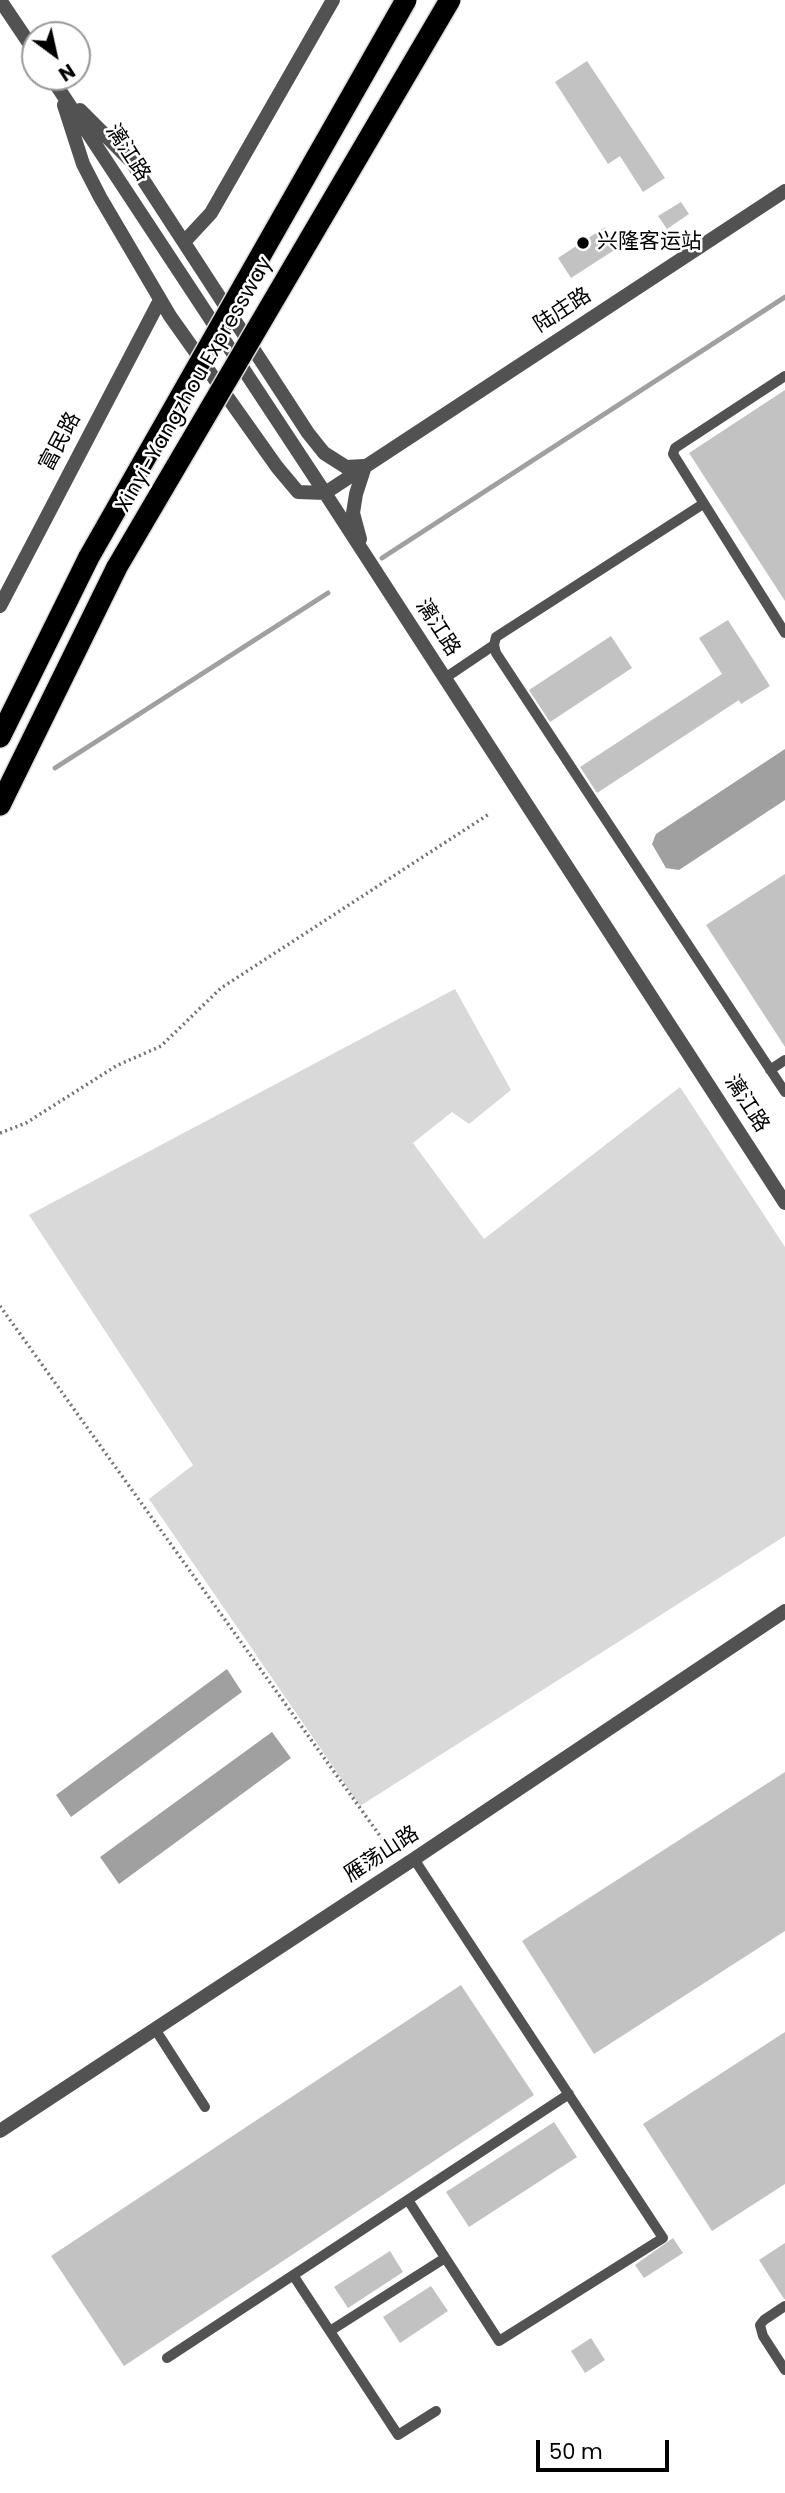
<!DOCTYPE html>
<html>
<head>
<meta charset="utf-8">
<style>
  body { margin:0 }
  #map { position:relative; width:785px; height:2493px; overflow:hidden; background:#fff; font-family:Poppins,sans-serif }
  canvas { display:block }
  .north { position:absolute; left:21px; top:21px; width:70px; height:70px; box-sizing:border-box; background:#fff; border:2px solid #999; border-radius:50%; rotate:147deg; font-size:19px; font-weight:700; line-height:28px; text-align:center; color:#000 }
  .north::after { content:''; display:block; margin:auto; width:24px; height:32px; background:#000; clip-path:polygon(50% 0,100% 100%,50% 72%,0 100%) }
  .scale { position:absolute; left:536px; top:2440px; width:133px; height:32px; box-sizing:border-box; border:4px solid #000; border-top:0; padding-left:9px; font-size:21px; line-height:24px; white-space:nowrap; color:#000; -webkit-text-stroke:5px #fff; paint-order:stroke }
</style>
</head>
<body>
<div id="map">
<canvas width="785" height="2493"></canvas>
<div class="north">N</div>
<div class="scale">50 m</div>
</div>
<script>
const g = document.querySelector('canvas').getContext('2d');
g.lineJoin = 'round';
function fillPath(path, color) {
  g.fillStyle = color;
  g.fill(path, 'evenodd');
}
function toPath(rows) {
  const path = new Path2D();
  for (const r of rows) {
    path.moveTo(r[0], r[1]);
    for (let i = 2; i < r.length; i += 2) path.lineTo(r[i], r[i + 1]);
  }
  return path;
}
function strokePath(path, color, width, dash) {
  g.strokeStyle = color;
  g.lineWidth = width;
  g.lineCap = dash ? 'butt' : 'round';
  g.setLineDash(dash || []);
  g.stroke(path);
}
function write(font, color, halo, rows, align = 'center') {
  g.font = font + ' Poppins,"Noto Sans SC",sans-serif';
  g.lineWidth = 5;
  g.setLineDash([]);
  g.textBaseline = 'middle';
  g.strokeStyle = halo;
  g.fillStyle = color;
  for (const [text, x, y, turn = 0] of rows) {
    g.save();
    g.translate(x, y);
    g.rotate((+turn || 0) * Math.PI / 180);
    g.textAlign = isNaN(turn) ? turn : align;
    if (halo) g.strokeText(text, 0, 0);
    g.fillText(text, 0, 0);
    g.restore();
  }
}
const green = toPath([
  [455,989,511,1090,469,1124,452,1112,413,1143,484,1239,680,1087,785,1247,785,1536,360,1806,149,1499,193,1465,29,1215]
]);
const water = toPath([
  [785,749,785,800,679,870,666,868,652,844,656,834],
  [227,1669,242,1692,71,1817,56,1795],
  [272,1732,291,1758,119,1884,100,1857]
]);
const stream = toPath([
  [382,558,785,297],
  [55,768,328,593]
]);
const building = toPath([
  [587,61,665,178,643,192,620,156,608,164,555,82],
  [681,202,689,214,667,229,658,216],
  [605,227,619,247,571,278,558,258],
  [785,390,785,601,689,453],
  [728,620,770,686,741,704,739,700,597,793,580,767,722,674,699,638],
  [611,636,632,668,550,722,529,690],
  [785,874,785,1047,706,925],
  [785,1772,785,1931,594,2054,522,1941],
  [461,1985,534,2095,124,2366,51,2256],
  [785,2032,785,2184,712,2231,643,2124],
  [554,2122,577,2157,469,2227,446,2192],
  [673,2238,683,2253,644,2278,635,2265],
  [785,2243,785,2299,784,2299,759,2260],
  [390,2251,403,2272,348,2308,334,2287],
  [431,2286,448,2311,400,2343,383,2317],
  [591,2338,605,2360,585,2373,571,2351]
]);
const path = toPath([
  [0,1133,26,1123,116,1066,161,1046,221,988,489,814],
  [0,1306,393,1854]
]);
const service = toPath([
  [785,376,675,448,673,454,785,633],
  [703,504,496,637,494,645,496,653,785,1092],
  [445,678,494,645],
  [770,1070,785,1060],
  [155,2029,205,2107],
  [408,2200,499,2341,663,2238,414,1859],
  [293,2275,398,2435,436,2411],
  [785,2306,764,2320,760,2325,763,2336,785,2370],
  [330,2331,445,2258],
  [167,2358,569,2094]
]);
const minor = toPath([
  [185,241,211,213,333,0],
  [0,2131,414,1859,785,1611]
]);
const tertiary = toPath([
  [0,0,35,52],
  [51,77,325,493,785,1203],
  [64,105,83,164,100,197,170,316,277,467,298,492,325,493,785,191],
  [80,110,131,161,308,433,324,453,346,467,364,466],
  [360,539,353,513,356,494,365,466],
  [0,606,160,300]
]);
const motorway = toPath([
  [0,737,89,557],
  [0,805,117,567]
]);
const motorwayBridge = toPath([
  [89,557,406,0],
  [117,567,450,0]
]);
const markers = [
  [583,243,7,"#000"]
];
const streetNames = [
  ["漓江路",127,153,57],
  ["陆庄路",563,311,-33],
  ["Xinyi-Yangzhou Expressway",195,385,-60],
  ["富民路",61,442,-62],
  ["漓江路",437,628,57],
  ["漓江路",746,1104,57],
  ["雁荡山路",382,1855,-33]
];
const poiNames = [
  ["兴隆客运站",597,243]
];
fillPath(green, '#d9d9d9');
fillPath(water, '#a0a0a0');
strokePath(stream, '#a0a0a0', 5);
fillPath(building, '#c2c2c2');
strokePath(motorway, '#dbdbdb', 24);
strokePath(path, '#747474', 3.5, [2, 3.5]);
strokePath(service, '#525252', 10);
strokePath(minor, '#525252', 14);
strokePath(tertiary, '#525252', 14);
strokePath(motorway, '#000', 21);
strokePath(motorwayBridge, '#dbdbdb', 24, []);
strokePath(motorwayBridge, '#000', 21);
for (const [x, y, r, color] of markers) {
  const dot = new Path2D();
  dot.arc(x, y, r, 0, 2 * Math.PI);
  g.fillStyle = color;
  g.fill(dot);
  strokePath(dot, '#fff', 2.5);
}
write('21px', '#000', '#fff', streetNames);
write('21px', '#000', '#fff', poiNames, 'left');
</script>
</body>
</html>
